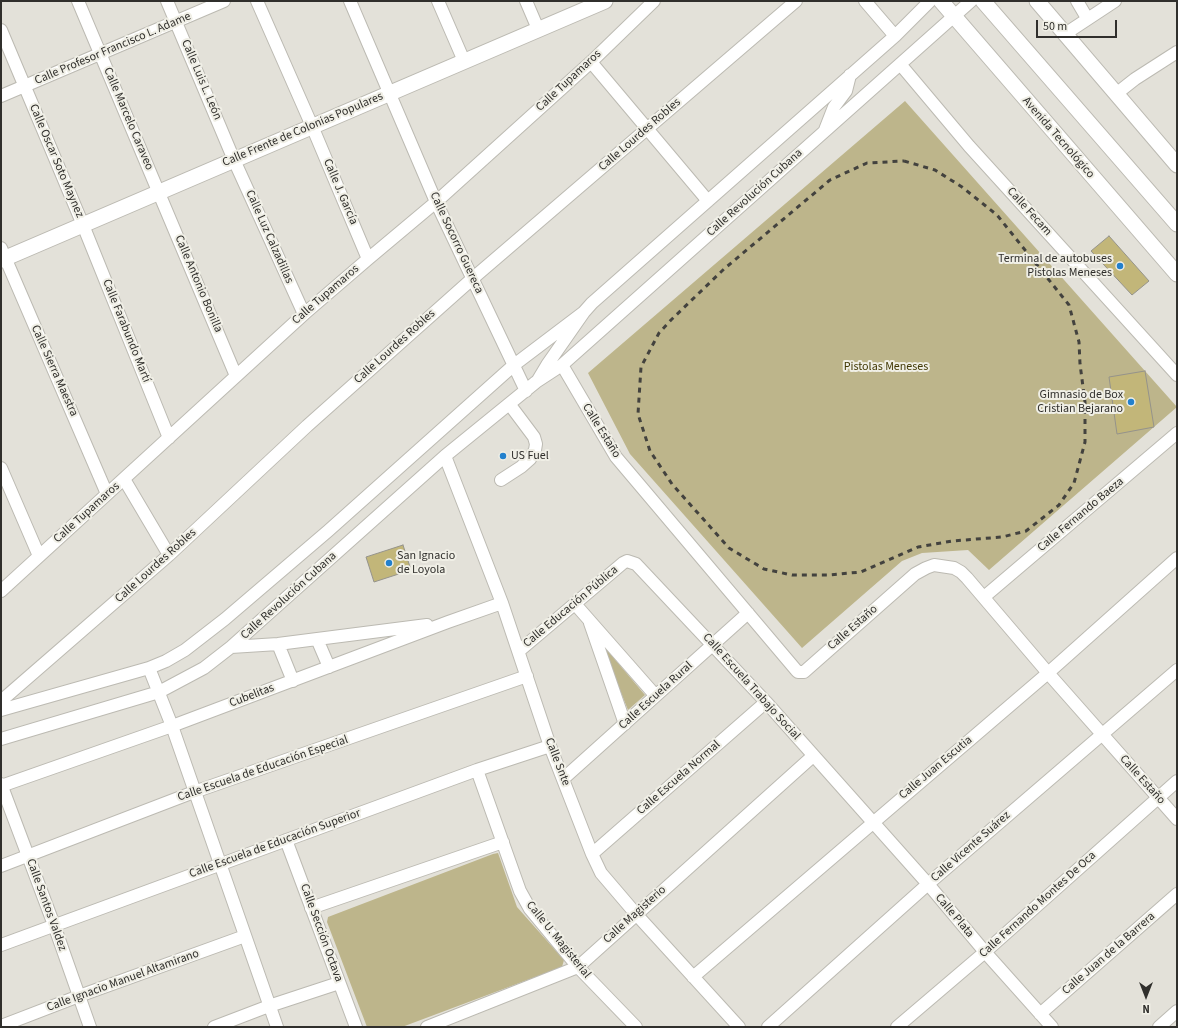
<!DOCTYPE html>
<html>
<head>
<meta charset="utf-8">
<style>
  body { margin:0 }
  #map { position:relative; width:1178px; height:1028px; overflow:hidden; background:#e3e1d9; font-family:"Source Sans 3",sans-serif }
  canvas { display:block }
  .frame { position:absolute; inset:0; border:2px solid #302f2c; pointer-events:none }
  .north { position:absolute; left:1126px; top:976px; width:40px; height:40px; -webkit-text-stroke:3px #f0efe6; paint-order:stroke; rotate:180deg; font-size:11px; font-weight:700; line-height:16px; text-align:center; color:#302f2c }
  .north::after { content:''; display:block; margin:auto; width:14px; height:18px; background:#302f2c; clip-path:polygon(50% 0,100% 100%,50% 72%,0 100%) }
  .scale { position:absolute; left:1036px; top:20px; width:81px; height:18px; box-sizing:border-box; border:2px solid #302f2c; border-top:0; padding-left:5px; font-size:12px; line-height:14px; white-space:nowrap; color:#302f2c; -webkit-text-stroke:3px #f0efe6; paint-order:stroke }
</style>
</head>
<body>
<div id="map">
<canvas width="1178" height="1028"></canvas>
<div class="frame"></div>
<div class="north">N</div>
<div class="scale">50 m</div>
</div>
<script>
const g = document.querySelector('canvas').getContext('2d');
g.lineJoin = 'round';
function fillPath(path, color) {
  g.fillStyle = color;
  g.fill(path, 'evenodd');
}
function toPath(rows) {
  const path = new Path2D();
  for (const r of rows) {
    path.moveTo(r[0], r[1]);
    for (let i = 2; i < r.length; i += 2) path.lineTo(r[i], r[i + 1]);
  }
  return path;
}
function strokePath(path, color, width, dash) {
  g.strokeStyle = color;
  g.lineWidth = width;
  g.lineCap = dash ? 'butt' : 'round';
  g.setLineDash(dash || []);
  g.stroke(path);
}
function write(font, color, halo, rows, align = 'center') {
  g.font = font + ' "Source Sans 3",sans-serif';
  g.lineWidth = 4;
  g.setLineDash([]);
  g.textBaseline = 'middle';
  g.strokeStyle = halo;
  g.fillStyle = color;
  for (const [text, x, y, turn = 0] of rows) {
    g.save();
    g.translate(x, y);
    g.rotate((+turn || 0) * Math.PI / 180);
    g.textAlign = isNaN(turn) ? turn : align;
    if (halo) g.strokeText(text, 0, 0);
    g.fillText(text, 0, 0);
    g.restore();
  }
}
const green = toPath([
  [905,101,1177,407,989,570,968,550,922,553,902,561,802,648,630,454,588,373],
  [601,643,645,695,628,710],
  [498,853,517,907,564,960,562,967,402,1027,367,1027,327,922,328,917,493,854]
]);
const building = toPath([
  [1109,236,1149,281,1132,295,1091,251,1109,236],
  [1145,371,1154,427,1117,434,1109,377,1145,371],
  [403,545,411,570,374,582,366,557,403,545]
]);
const minor = toPath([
  [78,1,236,376],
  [167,1,234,160,304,314],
  [257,1,312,126,368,259],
  [350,1,436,202,526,391],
  [438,1,464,61],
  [526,1,538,29],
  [865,1,895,36],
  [1077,1,1087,18],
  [1,30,83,225,169,438],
  [1065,34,1115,1],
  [591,62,708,201],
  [900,64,969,146,1177,375],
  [1116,94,1135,79,1177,52],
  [1,96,224,1],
  [825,130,834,107,846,91,850,75],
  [1,248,107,494],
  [562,365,616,457,796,670,798,672,804,672,915,574,926,568,934,565,954,568,961,572,967,578,1048,673,1177,819],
  [538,380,547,365,584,312,592,303,895,36,930,1],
  [445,456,502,603,550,746,592,854,601,873,636,914,739,1027],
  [1,468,39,556],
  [124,479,169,555],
  [501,480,521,467,530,459,535,450,536,444,534,437,510,405],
  [1,591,304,314,368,259,436,202,591,62,654,1],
  [984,597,1177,433],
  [575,604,655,695],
  [590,623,625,724],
  [317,639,329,667],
  [278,644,293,681],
  [231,647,278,644,427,625],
  [519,651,623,563,627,561,636,564,766,702,928,884,985,952,1052,1027],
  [149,668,166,661,185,650,225,619,328,531,514,365,584,312],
  [1,701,169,555,307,426,472,279,796,1],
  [1,710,149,668,172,726,277,1027],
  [1,739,159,692,204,668,231,647,445,456,536,382,562,365,971,1],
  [477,770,520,891,530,909,578,967,636,1027],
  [563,779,748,613],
  [1,784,54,925,90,1027],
  [1,786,172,726,448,622,502,603],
  [286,840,356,1027],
  [592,854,766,702],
  [1,866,194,792,527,676],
  [311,908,503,842],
  [1,945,477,770,550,746],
  [693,977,1048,673,1177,558],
  [1040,1014,1177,894],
  [1,1026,79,996,245,936],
  [214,1027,269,1006,339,983],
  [427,1027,578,967,813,756],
  [768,1027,928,884,1177,670],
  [897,1027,985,952,1177,781],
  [1159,1027,1177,1011]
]);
const major = toPath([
  [941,1,1177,274],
  [983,1,1177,224],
  [1037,1,1177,165],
  [1,260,605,1]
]);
const rail = toPath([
  [904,161,935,170,962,187,997,215,1069,305,1079,342,1080,364,1085,402,1085,442,1074,483,1059,505,1026,531,1002,537,952,541,918,547,861,572,828,575,792,575,764,569,729,548,672,484,650,451,638,414,641,367,659,333,671,320,724,269,830,180,867,163,904,161]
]);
const markers = [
  [1120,266,4,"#2280cd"],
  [1131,402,4,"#2280cd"],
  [503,456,4,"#2280cd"],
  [389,563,4,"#2280cd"]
];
const streetNames = [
  ["Calle Profesor Francisco L. Adame",113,49,-23],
  ["Calle Luis L. León",201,80,67],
  ["Calle Tupamaros",569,81,-43],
  ["Calle Marcelo Caraveo",128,119,67],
  ["Calle Frente de Colonias Populares",303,130,-23],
  ["Calle Lourdes Robles",640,135,-41],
  ["Avenida Tecnológico",1058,138,49],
  ["Calle Oscar Soto Maynez",56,161,67],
  ["Calle J. García",340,192,67],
  ["Calle Revolución Cubana",755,193,-42],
  ["Calle Fecam",1029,212,48],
  ["Calle Luz Calzadillas",269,237,66],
  ["Calle Socorro Guereca",456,243,65],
  ["Calle Antonio Bonilla",198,284,67],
  ["Calle Tupamaros",326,295,-41],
  ["Calle Farabundo Martí",126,331,68],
  ["Calle Lourdes Robles",395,347,-42],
  ["Calle Sierra Maestra",54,371,66],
  ["Calle Estaño",601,431,58],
  ["Calle Tupamaros",87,513,-42],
  ["Calle Fernando Baeza",1081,515,-40],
  ["Calle Lourdes Robles",156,566,-42],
  ["Calle Revolución Cubana",289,596,-42],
  ["Calle Educación Pública",571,607,-40],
  ["Calle Estaño",853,628,-41],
  ["Calle Escuela Trabajo Social",751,687,48],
  ["Cubelitas",252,696,-21],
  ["Calle Escuela Rural",656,696,-42],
  ["Calle Snte",557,762,69],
  ["Calle Juan Escutia",936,768,-40],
  ["Calle Escuela de Educación Especial",263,769,-19],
  ["Calle Escuela Normal",679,778,-41],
  ["Calle Estaño",1142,780,48],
  ["Calle Escuela de Educación Superior",275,844,-20],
  ["Calle Vicente Suárez",971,847,-41],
  ["Calle Santos Valdez",46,905,70],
  ["Calle Fernando Montes De Oca",1038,905,-42],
  ["Calle Magisterio",635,915,-42],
  ["Calle Plata",954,916,50],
  ["Calle Sección Octava",321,933,70],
  ["Calle U. Magisterial",558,940,51],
  ["Calle Juan de la Barrera",1109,954,-41],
  ["Calle Ignacio Manuel Altamirano",123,981,-20]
];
const poiNames = [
  ["Terminal de autobuses",1112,259],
  ["Pistolas Meneses",1112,273],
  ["Gimnasio de Box",1123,395],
  ["Cristian Bejarano",1123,409],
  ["US Fuel",511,456,"left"],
  ["San Ignacio",397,556,"left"],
  ["de Loyola",397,570,"left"]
];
const parkNames = [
  ["Pistolas Meneses",886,367]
];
fillPath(green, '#bdb58b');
fillPath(building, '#c2b679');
strokePath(building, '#95938b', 1);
strokePath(minor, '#bcbab2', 14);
strokePath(major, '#bcbab2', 17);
strokePath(minor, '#fff', 12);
strokePath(major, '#fff', 15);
strokePath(rail, '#43423e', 3, [5, 5]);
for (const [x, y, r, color] of markers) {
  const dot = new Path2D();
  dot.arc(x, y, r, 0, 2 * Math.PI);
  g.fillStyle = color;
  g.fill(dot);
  strokePath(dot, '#f0efe6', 1.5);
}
write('12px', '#302f2c', '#f0efe6', streetNames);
write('12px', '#302f2c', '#f0efe6', poiNames, 'right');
write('12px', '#423905', '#f0efe6', parkNames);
</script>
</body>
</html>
